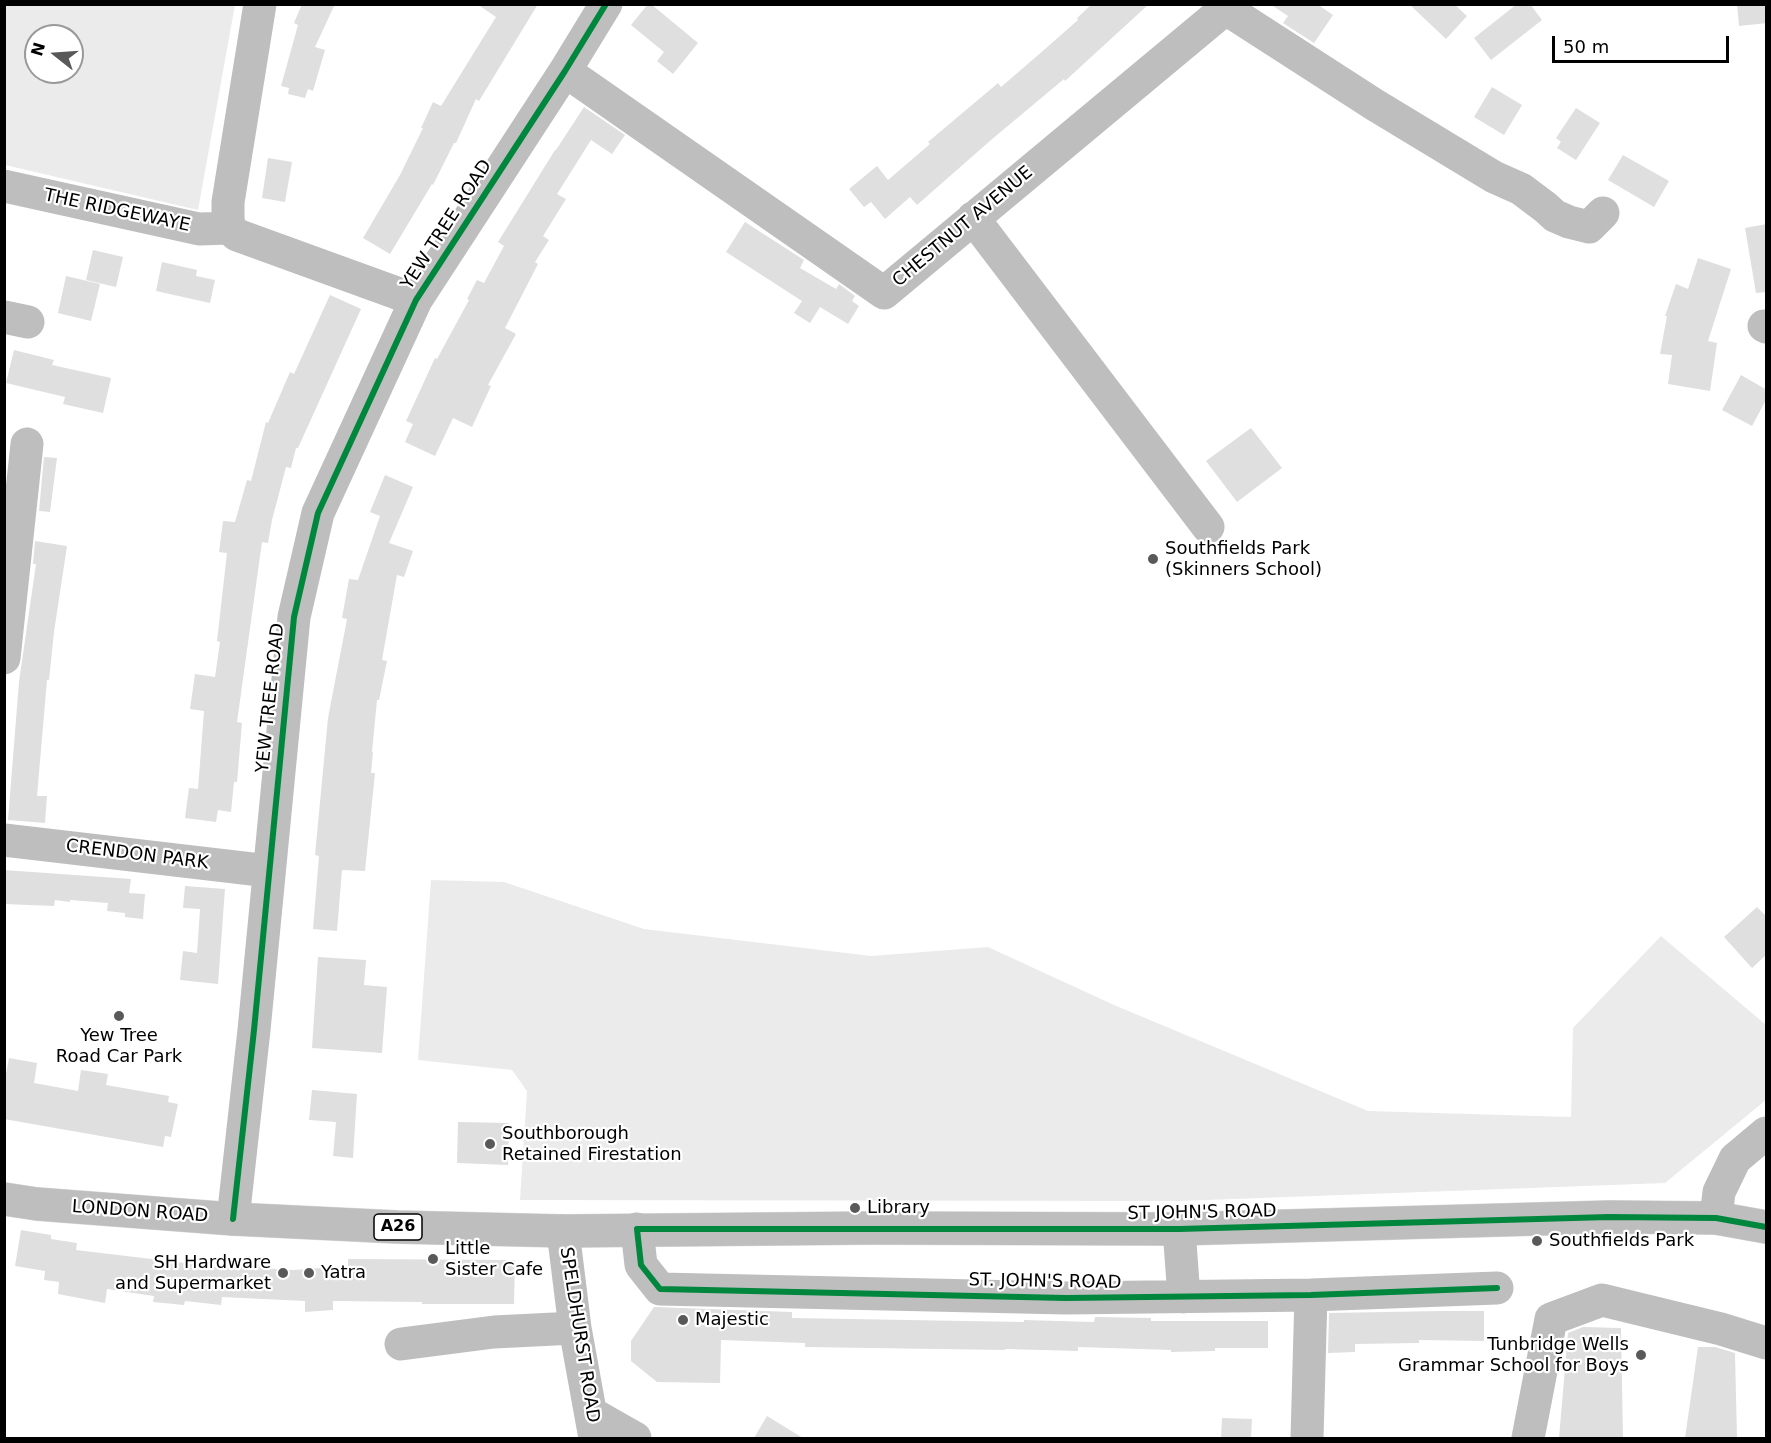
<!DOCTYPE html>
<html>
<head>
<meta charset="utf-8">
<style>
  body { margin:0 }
  #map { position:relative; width:1771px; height:1443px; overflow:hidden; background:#fff; font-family:"DejaVu Sans",sans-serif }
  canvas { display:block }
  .frame { position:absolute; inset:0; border:6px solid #000; pointer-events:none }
  .north { position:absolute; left:24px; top:24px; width:60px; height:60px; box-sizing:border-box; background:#fff; border:2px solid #999; border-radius:50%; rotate:287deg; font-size:16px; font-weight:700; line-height:24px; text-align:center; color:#000 }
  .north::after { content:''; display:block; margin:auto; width:21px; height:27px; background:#595959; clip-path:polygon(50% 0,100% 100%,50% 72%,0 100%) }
  .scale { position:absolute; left:1552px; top:36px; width:177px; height:27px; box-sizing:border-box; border:3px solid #000; border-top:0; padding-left:8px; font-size:18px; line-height:21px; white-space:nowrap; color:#000; -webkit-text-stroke:4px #fff; paint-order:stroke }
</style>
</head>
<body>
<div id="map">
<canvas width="1771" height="1443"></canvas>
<div class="frame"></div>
<div class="north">N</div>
<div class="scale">50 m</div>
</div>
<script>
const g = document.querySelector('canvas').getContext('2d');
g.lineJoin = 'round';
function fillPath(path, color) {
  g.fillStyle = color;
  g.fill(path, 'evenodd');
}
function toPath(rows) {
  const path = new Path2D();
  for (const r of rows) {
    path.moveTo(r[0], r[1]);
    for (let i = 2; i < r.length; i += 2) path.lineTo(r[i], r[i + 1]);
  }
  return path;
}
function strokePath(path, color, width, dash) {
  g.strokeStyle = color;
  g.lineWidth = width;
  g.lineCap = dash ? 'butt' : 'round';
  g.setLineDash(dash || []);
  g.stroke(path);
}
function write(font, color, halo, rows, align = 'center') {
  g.font = font + ' "DejaVu Sans",sans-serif';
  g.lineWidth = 4.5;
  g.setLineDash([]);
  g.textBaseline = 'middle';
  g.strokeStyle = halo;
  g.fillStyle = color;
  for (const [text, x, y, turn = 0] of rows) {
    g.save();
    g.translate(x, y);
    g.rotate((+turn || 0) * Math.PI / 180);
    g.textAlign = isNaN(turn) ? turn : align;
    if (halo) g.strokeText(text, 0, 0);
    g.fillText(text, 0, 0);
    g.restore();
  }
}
const green = toPath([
  [5,4,235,5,198,210,5,165],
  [36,36,72,36,72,72,36,72],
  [431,880,504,882,644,929,871,956,988,947,1114,1005,1368,1111,1571,1117,1573,1028,1661,936,1766,1025,1766,1100,1665,1183,1179,1201,520,1200,527,1091,512,1070,418,1060]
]);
const building = toPath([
  [302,4,335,4,315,47,325,50,313,91,308,89,305,98,288,94,289,88,281,86,298,25,294,23],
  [477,4,538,4,479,101,476,99,456,143,454,143,433,185,432,184,390,254,363,238,400,175,423,128,421,128,433,102,441,106,496,17],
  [648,4,651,4,698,43,673,74,657,61,664,52,631,25],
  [1092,4,1149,4,1065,81,1064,79,991,140,917,205,910,197,885,219,871,202,864,207,849,189,877,166,888,180,930,144,928,142,998,83,1001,87,1037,56,1078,20,1077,18],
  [1270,4,1317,4,1333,15,1314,43,1283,23,1288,16],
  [1409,4,1454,4,1467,16,1446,39],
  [1517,4,1530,4,1542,20,1491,60,1474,38],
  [1737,4,1767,4,1767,23,1739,26],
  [1492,87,1522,105,1504,135,1474,117],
  [584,107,625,135,612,154,591,140,557,194,566,199,543,236,549,240,535,262,538,264,505,328,516,334,488,385,491,386,472,427,453,418,435,456,405,442,413,424,406,421,435,358,437,359,469,300,467,299,477,280,484,283,504,246,498,242,555,150,556,150],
  [1576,108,1600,123,1576,160,1557,148,1561,142,1556,138],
  [1623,155,1669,181,1654,207,1608,180],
  [268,158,292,162,285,202,262,198],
  [745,222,804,260,800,268,836,289,839,284,855,296,852,301,859,306,848,324,820,307,810,323,794,313,802,301,726,252],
  [1767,224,1767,292,1756,293,1745,228],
  [93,250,123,257,116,287,86,280],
  [1698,258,1731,269,1708,341,1717,343,1710,391,1668,384,1672,355,1660,354,1667,316,1665,316,1676,284,1688,289],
  [162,262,197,270,196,276,215,280,210,303,156,291],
  [66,276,100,284,91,321,58,313],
  [330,295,361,309,298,448,296,448,291,468,286,467,272,520,268,543,262,542,237,722,242,723,237,782,234,782,231,812,218,810,216,822,185,818,189,788,198,789,204,711,190,709,195,674,215,677,220,642,217,641,227,553,219,552,223,521,235,522,247,480,251,481,266,422,268,423,290,372,294,374],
  [14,350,54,360,52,365,111,378,103,413,63,404,65,397,6,383],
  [1741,375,1767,390,1767,398,1752,426,1722,410],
  [1251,428,1282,468,1237,502,1206,461],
  [44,457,57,458,50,512,39,511],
  [385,475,413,487,389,543,413,551,404,577,397,575,382,660,387,661,379,700,377,700,372,752,373,752,371,773,375,773,365,871,342,870,337,931,313,929,319,856,315,855,328,718,347,619,342,618,349,579,358,580,380,516,370,512],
  [35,541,67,546,54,632,49,680,47,680,37,796,47,796,45,823,8,820,19,682,36,564,33,564],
  [4,870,131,879,129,893,145,894,143,919,125,917,125,913,107,911,108,903,70,900,70,902,55,900,54,906,4,904],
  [185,886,225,889,218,984,180,980,183,951,197,953,200,909,183,908],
  [1757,907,1767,917,1767,954,1752,968,1724,937],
  [318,957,366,960,364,985,387,987,382,1053,312,1048],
  [9,1058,37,1063,34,1083,78,1091,81,1070,108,1074,106,1085,169,1096,168,1102,178,1104,171,1137,165,1136,163,1147,4,1119,4,1074,6,1074],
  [312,1090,357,1094,353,1158,333,1156,336,1122,309,1120],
  [458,1122,509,1123,508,1165,457,1163],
  [21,1230,51,1235,51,1239,77,1243,76,1250,227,1268,227,1257,260,1259,260,1268,294,1270,348,1266,348,1259,515,1260,514,1304,422,1304,422,1302,333,1301,333,1310,305,1312,305,1301,222,1297,221,1305,185,1301,184,1305,153,1302,154,1296,107,1289,105,1303,58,1294,59,1282,44,1280,45,1271,15,1266],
  [654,1307,792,1312,792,1318,1024,1322,1024,1320,1094,1322,1095,1317,1151,1318,1151,1321,1268,1321,1268,1348,1215,1348,1215,1351,1171,1352,1171,1350,1078,1347,1078,1351,1005,1349,1005,1350,805,1347,805,1343,721,1340,720,1383,657,1382,631,1361,631,1341],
  [1441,1311,1484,1311,1484,1341,1419,1340,1419,1343,1355,1344,1355,1352,1328,1353,1329,1313],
  [1583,1327,1621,1328,1623,1438,1559,1438,1568,1333],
  [1698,1347,1715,1347,1735,1353,1737,1438,1685,1438],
  [767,1416,803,1438,754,1438],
  [1222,1418,1252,1419,1251,1438,1221,1438]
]);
const minor = toPath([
  [260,4,228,202,228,217,229,228,237,235,416,300],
  [1226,9,1375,105,1494,177,1521,189,1545,207,1555,216,1569,222,1589,227,1603,213],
  [565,71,884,293,1231,4],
  [4,186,199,229,229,228],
  [973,218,1208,527],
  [4,317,28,322],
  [1764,326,1766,327],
  [4,658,27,444],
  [4,840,269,871],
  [1716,1218,1719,1192,1735,1159,1766,1133],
  [233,1219,254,1030,294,617,318,513,416,300,565,71,606,4],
  [637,1229,641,1265,660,1289,1066,1298,1311,1295,1497,1288],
  [1179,1229,1184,1297],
  [563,1231,575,1328,595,1438],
  [401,1344,494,1332,575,1328],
  [591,1413,635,1438],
  [1307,1438,1311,1295],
  [1528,1438,1551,1319,1602,1300,1721,1329,1766,1343]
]);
const highway = toPath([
  [4,1199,37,1204,233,1219,397,1227,563,1231,871,1228,1179,1229,1609,1217,1716,1218,1766,1227]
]);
const cycleway = toPath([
  [233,1219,254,1030,294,617,318,513,416,300,565,71,606,4],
  [1497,1288,1311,1295,1066,1298,660,1289,641,1265,637,1229,1179,1229,1609,1217,1716,1218,1766,1227]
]);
const markers = [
  [1153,559,6,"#595959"],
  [119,1016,6,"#595959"],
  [490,1144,6,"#595959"],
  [855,1208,6,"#595959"],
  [1537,1241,6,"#595959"],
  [433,1259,6,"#595959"],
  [283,1273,6,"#595959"],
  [309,1273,6,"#595959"],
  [683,1320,6,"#595959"],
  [1641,1355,6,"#595959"]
];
const shields = [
  [398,1227,48]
];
const shieldNames = [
  ["A26",398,1227]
];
const streetNames = [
  ["THE RIDGEWAYE",117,211,12],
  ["YEW TREE ROAD",447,225,-57],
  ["CHESTNUT AVENUE",963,227,-40],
  ["YEW TREE ROAD",271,698,-84],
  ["CRENDON PARK",137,855,7],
  ["LONDON ROAD",140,1212,4],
  ["ST JOHN'S ROAD",1202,1213,-1],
  ["ST. JOHN'S ROAD",1045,1282,1],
  ["SPELDHURST ROAD",579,1335,81]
];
const poiNames = [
  ["Southfields Park",1165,549],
  ["(Skinners School)",1165,570],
  ["Yew Tree",119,1036,"center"],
  ["Road Car Park",119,1057,"center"],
  ["Southborough",502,1134],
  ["Retained Firestation",502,1155],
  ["Library",867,1208],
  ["Southfields Park",1549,1241],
  ["Little",445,1249],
  ["Sister Cafe",445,1270],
  ["SH Hardware",271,1263,"right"],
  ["and Supermarket",271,1284,"right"],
  ["Yatra",321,1273],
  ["Majestic",695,1320],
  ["Tunbridge Wells",1629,1345,"right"],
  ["Grammar School for Boys",1629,1366,"right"]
];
fillPath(green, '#ebebeb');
fillPath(building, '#dfdfdf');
strokePath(highway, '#dbdbdb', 34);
strokePath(minor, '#bebebe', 33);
strokePath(highway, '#bebebe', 33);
strokePath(cycleway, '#00873e', 6);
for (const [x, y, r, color] of markers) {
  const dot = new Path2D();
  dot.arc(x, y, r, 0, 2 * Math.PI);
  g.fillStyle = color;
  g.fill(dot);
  strokePath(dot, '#fff', 2);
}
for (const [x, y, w] of shields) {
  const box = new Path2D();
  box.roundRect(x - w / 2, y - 13, w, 26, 4.5);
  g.fillStyle = '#fff';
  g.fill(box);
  strokePath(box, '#000', 1.5);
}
write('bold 16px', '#000', null, shieldNames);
write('18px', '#000', '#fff', streetNames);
write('18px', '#000', '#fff', poiNames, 'left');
</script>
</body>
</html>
